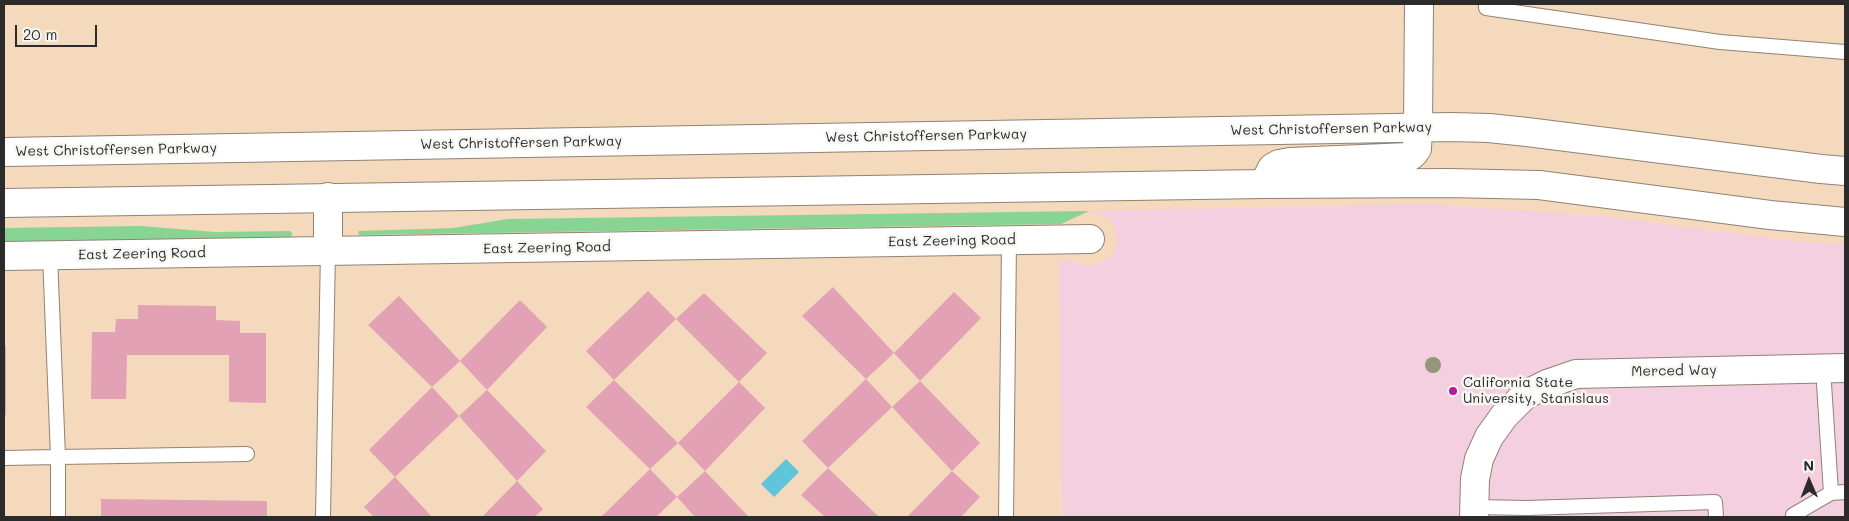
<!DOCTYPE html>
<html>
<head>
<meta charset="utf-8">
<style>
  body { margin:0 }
  #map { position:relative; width:1849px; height:521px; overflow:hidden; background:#f4d9bc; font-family:Mali,sans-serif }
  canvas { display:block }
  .frame { position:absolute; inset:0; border:5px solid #2b2b2b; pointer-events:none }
  .north { position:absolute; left:1784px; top:456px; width:50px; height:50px; -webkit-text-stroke:4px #f6f6f2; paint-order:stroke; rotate:359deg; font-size:14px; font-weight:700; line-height:20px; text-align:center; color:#2b2b2b }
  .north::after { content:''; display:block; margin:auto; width:18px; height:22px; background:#2b2b2b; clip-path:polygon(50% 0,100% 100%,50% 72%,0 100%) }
  .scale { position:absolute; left:15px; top:25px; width:82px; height:22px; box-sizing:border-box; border:2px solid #2b2b2b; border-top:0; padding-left:6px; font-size:15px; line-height:18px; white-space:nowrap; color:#2b2b2b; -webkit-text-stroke:4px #f6f6f2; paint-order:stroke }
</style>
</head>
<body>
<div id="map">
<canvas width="1849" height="521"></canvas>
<div class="frame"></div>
<div class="north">N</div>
<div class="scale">20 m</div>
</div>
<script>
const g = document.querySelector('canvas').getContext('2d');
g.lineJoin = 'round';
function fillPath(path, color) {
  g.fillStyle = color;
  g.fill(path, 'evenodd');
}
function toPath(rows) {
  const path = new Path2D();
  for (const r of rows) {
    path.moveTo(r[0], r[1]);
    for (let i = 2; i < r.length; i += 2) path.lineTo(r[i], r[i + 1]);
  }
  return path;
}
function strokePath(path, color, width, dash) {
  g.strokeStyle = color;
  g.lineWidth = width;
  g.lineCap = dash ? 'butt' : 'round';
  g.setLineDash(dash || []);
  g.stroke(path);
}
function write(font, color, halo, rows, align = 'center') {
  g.font = font + ' Mali,sans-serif';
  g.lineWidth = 5;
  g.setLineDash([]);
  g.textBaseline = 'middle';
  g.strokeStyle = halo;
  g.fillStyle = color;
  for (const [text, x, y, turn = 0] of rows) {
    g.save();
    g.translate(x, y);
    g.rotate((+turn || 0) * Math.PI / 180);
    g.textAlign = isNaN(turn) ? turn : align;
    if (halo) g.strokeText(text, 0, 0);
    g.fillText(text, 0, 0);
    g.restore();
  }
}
const built = toPath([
  [1424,204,1602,216,1791,241,1845,244,1845,517,1062,517,1059,260,1069,260,1087,265,1095,265,1102,263,1110,257,1115,250,1117,242,1115,228,1111,222,1102,215,1089,211]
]);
const green = toPath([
  [1089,211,1061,224,360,235,358,234,359,231,453,228,508,219],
  [141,226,215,232,290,231,293,234,290,237,4,242,4,228]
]);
const water = toPath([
  [786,459,799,472,774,497,761,484]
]);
const building = toPath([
  [833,287,894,353,954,292,981,318,920,381,894,353,866,379,802,316],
  [648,291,676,319,614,380,586,351],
  [704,293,767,353,739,382,676,319],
  [399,296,460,361,432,387,368,325],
  [520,300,547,327,487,390,460,361],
  [138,305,216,306,216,320,240,321,240,333,266,333,266,403,229,402,229,355,127,355,126,399,91,399,92,332,115,332,116,319,138,319],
  [4,346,6,346,6,415,4,415],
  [866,379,892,407,828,468,802,441],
  [614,380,678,443,650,469,677,497,656,517,601,517,650,469,586,407],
  [920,381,980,443,952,471,892,407],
  [739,382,765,408,705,471,678,443],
  [432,387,459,416,395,477,432,517,374,517,364,507,395,477,369,450],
  [487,390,546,451,517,481,459,416],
  [828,468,879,517,825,517,801,495],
  [705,471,749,517,695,517,677,497],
  [952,471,980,497,961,517,907,517],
  [517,481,543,509,535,517,482,517],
  [101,499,267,501,267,517,101,517]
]);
const service = toPath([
  [1486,4,1486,8,1720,42,1845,52],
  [1823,368,1831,493],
  [4,458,58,457,50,255],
  [1474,507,1527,508,1715,502,1716,517],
  [58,517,58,457,247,454],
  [323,517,328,251],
  [1006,517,1009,241],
  [1793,517,1793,515,1831,493,1845,492]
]);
const minor = toPath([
  [1418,127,1419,4],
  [328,251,328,197],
  [4,256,1090,239],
  [1474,517,1475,479,1479,459,1489,437,1504,416,1525,395,1547,384,1576,374,1845,368]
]);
const tertiary = toPath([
  [4,152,1452,127,1489,128,1527,132,1821,169,1845,171],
  [1264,184,1272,168,1279,164,1290,162,1409,157,1413,154,1417,149,1418,127],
  [4,203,1264,184,1450,183,1539,185,1770,215,1845,222]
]);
const trees = [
  [1433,365]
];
const markers = [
  [1453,391,5,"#b5179e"]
];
const streetNames = [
  ["West Christoffersen Parkway",1331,129,-1],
  ["West Christoffersen Parkway",926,136,-1],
  ["West Christoffersen Parkway",521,143,-1],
  ["West Christoffersen Parkway",116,150,-1],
  ["East Zeering Road",952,241,-1],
  ["East Zeering Road",547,248,-1],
  ["East Zeering Road",142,254,-1],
  ["Merced Way",1674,371,-1]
];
const poiNames = [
  ["California State",1463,383],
  ["University, Stanislaus",1463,399]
];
fillPath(built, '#f3cfdf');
fillPath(green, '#88d593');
fillPath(water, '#5ec5db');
fillPath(building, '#e2a1b5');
strokePath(service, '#908274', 16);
strokePath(minor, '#908274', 30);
strokePath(tertiary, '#908274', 30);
strokePath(service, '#fff', 14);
strokePath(minor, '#fff', 28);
strokePath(tertiary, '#fff', 28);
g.fillStyle = '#95957d';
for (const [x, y] of trees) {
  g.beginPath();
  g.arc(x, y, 8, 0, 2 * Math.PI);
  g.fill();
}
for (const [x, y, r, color] of markers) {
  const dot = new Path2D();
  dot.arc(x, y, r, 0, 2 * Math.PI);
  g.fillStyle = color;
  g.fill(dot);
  strokePath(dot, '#f6f6f2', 2);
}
write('14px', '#2b2b2b', '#f6f6f2', streetNames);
write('14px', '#2b2b2b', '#f6f6f2', poiNames, 'left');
</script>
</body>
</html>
